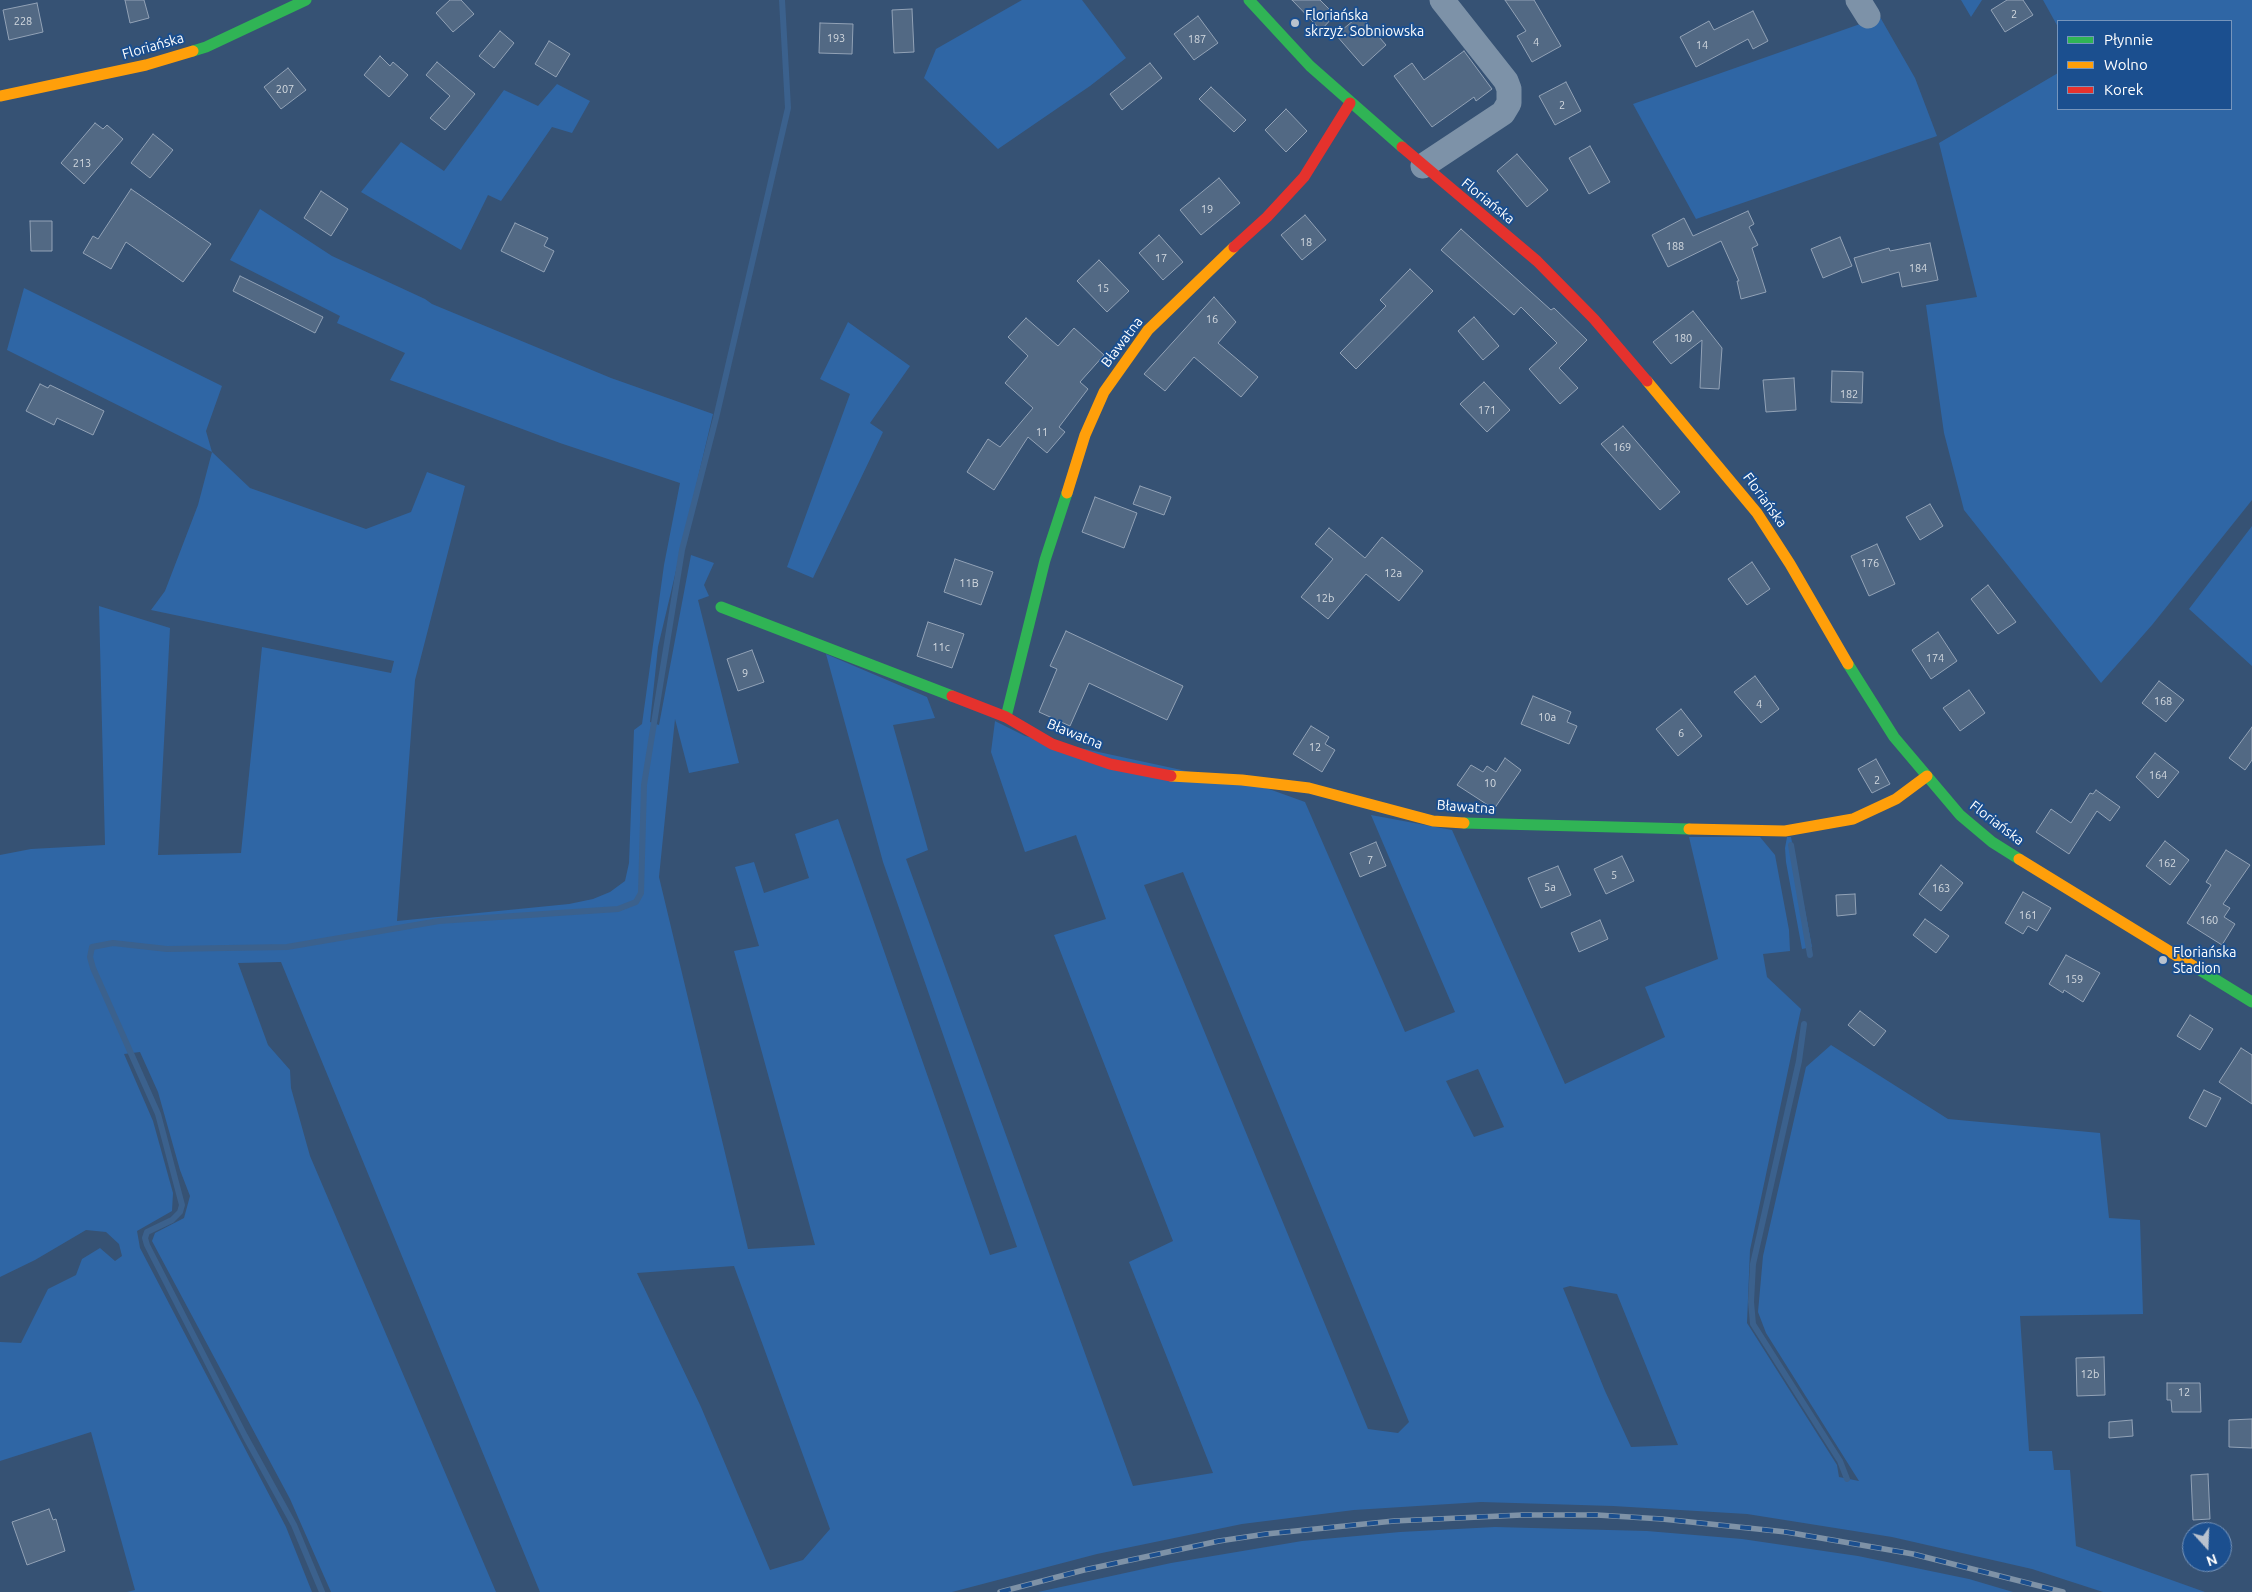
<!DOCTYPE html>
<html>
<head>
<meta charset="utf-8">
<style>
  body { margin:0 }
  #map { position:relative; width:2252px; height:1592px; overflow:hidden; background:#365274; font-family:Ubuntu,sans-serif }
  canvas { display:block }
  .legend { position:absolute; left:2057px; top:20px; width:175px; height:90px; box-sizing:border-box; background:#1b4f8f; border:1px solid #7695bc; margin:0; padding:6px 9px; list-style:none; font-size:15px; color:#fff }
  .legend li { display:flex; align-items:center; gap:10px; height:25px }
  .legend b { width:25px; border:1px solid #7695bc }
  .north { position:absolute; left:2182px; top:1522px; width:50px; height:50px; box-sizing:border-box; background:#1b4f8f; border:1px solid #7695bc; border-radius:50%; rotate:160deg; font-size:14px; font-weight:700; line-height:20px; text-align:center; color:#fff }
  .north::after { content:''; display:block; margin:auto; width:18px; height:22px; background:#b9c2ce; clip-path:polygon(50% 0,100% 100%,50% 72%,0 100%) }
</style>
</head>
<body>
<div id="map">
<canvas width="2252" height="1592"></canvas>
<ul class="legend">
<li><b style="height:6px;background:#30b455"></b>Płynnie</li>
<li><b style="height:6px;background:#ff9f0a"></b>Wolno</li>
<li><b style="height:6px;background:#e5322d"></b>Korek</li>
</ul>
<div class="north">N</div>
</div>
<script>
const g = document.querySelector('canvas').getContext('2d');
g.lineJoin = 'round';
function fillPath(path, color) {
  g.fillStyle = color;
  g.fill(path, 'evenodd');
}
function toPath(rows) {
  const path = new Path2D();
  for (const r of rows) {
    path.moveTo(r[0], r[1]);
    for (let i = 2; i < r.length; i += 2) path.lineTo(r[i], r[i + 1]);
  }
  return path;
}
function strokePath(path, color, width, dash) {
  g.strokeStyle = color;
  g.lineWidth = width;
  g.lineCap = dash ? 'butt' : 'round';
  g.setLineDash(dash || []);
  g.stroke(path);
}
function write(font, color, halo, rows, align = 'center') {
  g.font = font + ' Ubuntu,sans-serif';
  g.lineWidth = 4;
  g.setLineDash([]);
  g.textBaseline = 'middle';
  g.strokeStyle = halo;
  g.fillStyle = color;
  for (const [text, x, y, turn = 0] of rows) {
    g.save();
    g.translate(x, y);
    g.rotate((+turn || 0) * Math.PI / 180);
    g.textAlign = isNaN(turn) ? turn : align;
    if (halo) g.strokeText(text, 0, 0);
    g.fillText(text, 0, 0);
    g.restore();
  }
}
const green = toPath([
  [1022,0,1082,0,1126,58,1090,86,998,149,924,78,936,49],
  [1961,0,1982,0,1971,17],
  [2043,0,2252,0,2252,500,2152,625,2101,683,1964,510,1944,433,1926,305,1977,297,1939,143,2058,73,2058,109,2231,109,2231,21,2058,21,2058,27],
  [1880,17,1915,78,1937,136,1696,219,1633,104],
  [557,84,590,101,572,133,552,127,501,201,488,195,461,250,361,192,401,142,444,171,504,90,538,106],
  [260,209,332,256,425,299,432,304,611,378,713,414,658,647,650,722,659,725,691,555,714,563,704,585,709,596,698,600,739,763,689,773,675,719,659,877,748,1249,815,1245,734,951,759,946,735,867,754,862,764,893,809,878,795,834,838,819,990,1255,1017,1247,883,862,826,654,927,697,935,718,893,725,928,850,906,859,1133,1486,1213,1473,1129,1262,1173,1241,1054,935,1106,919,1076,835,1025,852,991,752,995,721,1025,736,1269,789,1305,802,1405,1032,1455,1012,1371,815,1452,830,1565,1084,1665,1037,1645,987,1718,959,1689,837,1760,837,1775,855,1789,930,1790,951,1763,954,1767,977,1801,1009,1750,1250,1747,1323,1754,1334,1837,1465,1839,1477,1859,1481,1766,1333,1758,1312,1763,1256,1806,1067,1831,1045,1948,1119,2100,1133,2109,1218,2140,1220,2143,1314,2020,1316,2029,1451,2052,1451,2054,1470,2070,1470,2076,1546,2205,1592,2103,1592,2032,1569,1892,1537,1747,1514,1613,1506,1481,1502,1354,1510,1242,1524,1097,1554,952,1592,540,1592,281,962,238,963,268,1045,290,1070,291,1088,310,1156,496,1592,331,1592,290,1499,152,1241,155,1233,184,1218,190,1196,180,1170,158,1092,140,1052,124,1054,153,1121,173,1193,172,1211,137,1231,140,1248,286,1527,312,1592,127,1592,135,1590,91,1432,0,1461,0,1342,21,1343,48,1289,76,1275,82,1259,100,1248,115,1261,122,1256,119,1244,106,1232,86,1230,35,1260,0,1277,0,855,31,849,105,845,99,606,170,628,158,855,241,853,262,647,391,673,394,661,151,610,165,591,198,505,212,452,7,350,24,288,222,386,206,431,212,452,250,488,366,529,411,512,427,472,465,486,415,680,397,921,569,904,593,899,610,892,625,881,629,863,634,730,642,724,664,565,680,483,560,443,390,380,405,353,337,323,340,316,230,260],
  [1183,872,1409,1422,1398,1433,1368,1429,1144,885],
  [1478,1069,1504,1127,1474,1137,1446,1081],
  [734,1266,830,1529,803,1560,770,1570,701,1407,637,1273],
  [1570,1286,1617,1294,1678,1445,1631,1447,1605,1391,1563,1288],
  [848,322,910,366,870,423,883,432,813,578,787,567,850,394,820,379],
  [2252,526,2252,666,2189,609],
  [1787,837,1791,837,1812,947,1802,949,1786,862,1785,848],
  [1495,1527,1647,1531,1742,1539,1858,1556,1969,1579,2013,1592,1038,1592,1171,1563,1302,1541,1400,1532]
]);
const stream = toPath([
  [1791,845,1810,955],
  [1804,1024,1799,1061,1753,1264,1751,1302,1753,1324,1840,1461,1847,1479],
  [322,1592,294,1525,245,1436,147,1245,145,1238,147,1232,172,1220,180,1212,182,1205,158,1114,93,968,90,957,92,947,113,943,167,949,287,947,439,921,618,909,636,902,641,893,644,785,682,550,716,418,788,108,782,0]
]);
const building = toPath([
  [125,0,144,0,149,18,130,23,125,0],
  [450,0,461,0,474,14,453,32,436,13,450,0],
  [1292,0,1320,0,1335,15,1321,30,1292,0],
  [1505,0,1534,0,1561,46,1532,62,1517,36,1526,31,1505,0],
  [2007,0,2023,0,2033,15,2005,32,1991,10,2007,0],
  [37,3,43,32,9,40,3,10,37,3],
  [912,9,914,52,894,53,892,10,912,9],
  [1753,11,1768,41,1753,49,1748,39,1696,67,1680,37,1709,21,1714,30,1753,11],
  [1360,15,1386,45,1363,66,1336,35,1360,15],
  [1198,16,1218,43,1194,60,1174,34,1198,16],
  [820,23,853,24,852,54,819,53,820,23],
  [500,31,514,43,494,68,479,56,500,31],
  [549,41,570,54,556,77,535,64,549,41],
  [1464,51,1492,89,1476,101,1474,97,1432,127,1394,76,1412,63,1424,80,1464,51],
  [380,56,390,66,393,62,408,75,389,97,364,75,380,56],
  [437,62,475,94,445,130,430,118,450,96,426,75,437,62],
  [1150,63,1162,78,1122,110,1110,94,1150,63],
  [288,68,306,90,281,109,264,87,288,68],
  [1566,82,1581,111,1555,125,1539,96,1566,82],
  [1211,87,1246,120,1234,132,1199,99,1211,87],
  [1286,109,1307,131,1286,152,1265,130,1286,109],
  [95,123,103,129,107,125,123,139,84,184,61,163,95,123],
  [153,134,173,150,150,178,131,163,153,134],
  [1590,146,1610,182,1589,194,1569,158,1590,146],
  [1517,154,1548,190,1527,207,1497,171,1517,154],
  [1219,178,1240,203,1201,235,1180,210,1219,178],
  [131,189,211,244,183,282,126,242,111,269,83,253,93,236,98,239,131,189],
  [321,191,348,209,331,236,304,218,321,191],
  [1748,211,1754,224,1749,227,1758,245,1752,248,1766,292,1741,299,1737,281,1739,281,1721,241,1668,267,1652,235,1684,218,1693,236,1748,211],
  [1305,215,1326,240,1302,260,1281,235,1305,215],
  [30,221,52,221,52,251,31,251,30,221],
  [515,223,548,238,544,246,554,251,544,272,501,251,515,223],
  [1461,229,1551,310,1554,308,1587,340,1559,368,1578,388,1560,404,1529,369,1557,343,1521,307,1514,315,1441,250,1461,229],
  [1159,235,1183,262,1163,280,1139,253,1159,235],
  [1840,237,1852,266,1823,278,1811,249,1840,237],
  [1930,243,1938,280,1902,287,1899,272,1862,283,1854,258,1889,248,1890,251,1930,243],
  [1099,260,1129,291,1107,312,1077,281,1099,260],
  [1410,269,1433,291,1356,369,1340,353,1386,306,1380,300,1410,269],
  [240,276,323,317,315,333,233,291,240,276],
  [1214,297,1236,322,1218,343,1258,377,1241,397,1194,357,1165,391,1144,374,1214,297],
  [1693,311,1722,348,1719,389,1700,388,1702,340,1671,364,1653,342,1693,311],
  [1474,317,1499,346,1483,360,1458,331,1474,317],
  [1026,318,1058,346,1074,328,1104,355,1080,382,1088,389,1059,427,1065,432,1047,453,1028,437,994,490,967,472,988,439,1000,447,1033,408,1005,383,1028,356,1008,337,1026,318],
  [1832,371,1863,372,1862,403,1831,402,1832,371],
  [1794,378,1796,410,1766,412,1763,380,1794,378],
  [1484,382,1510,410,1487,432,1460,404,1484,382],
  [40,384,48,388,50,385,104,411,93,435,57,418,54,425,26,411,40,384],
  [1623,426,1680,492,1660,510,1601,444,1623,426],
  [1140,486,1171,497,1164,515,1133,504,1140,486],
  [1095,497,1137,513,1124,548,1082,532,1095,497],
  [1930,504,1943,526,1920,540,1906,517,1930,504],
  [1329,528,1365,558,1382,537,1423,571,1399,601,1366,574,1328,619,1301,597,1333,559,1315,544,1329,528],
  [1877,544,1895,584,1869,596,1851,556,1877,544],
  [955,559,993,572,981,605,944,592,955,559],
  [1752,562,1770,589,1747,605,1728,579,1752,562],
  [1988,585,2016,622,1998,634,1971,599,1988,585],
  [928,622,964,634,952,668,917,656,928,622],
  [1066,631,1183,686,1167,720,1089,683,1070,726,1039,712,1057,669,1050,666,1066,631],
  [1938,632,1957,661,1931,679,1912,650,1938,632],
  [752,650,764,682,738,691,727,659,752,650],
  [1755,676,1779,709,1761,723,1734,692,1755,676],
  [2159,681,2184,700,2166,722,2142,703,2159,681],
  [1969,690,1985,713,1960,731,1943,708,1969,690],
  [1533,696,1571,712,1567,722,1577,726,1569,744,1521,724,1533,696],
  [1681,709,1702,736,1678,756,1656,729,1681,709],
  [1311,726,1329,737,1325,744,1335,750,1322,772,1293,754,1311,726],
  [2252,727,2252,760,2245,770,2229,758,2252,727],
  [2155,753,2179,772,2158,798,2136,777,2155,753],
  [1505,758,1521,770,1494,809,1457,785,1471,765,1483,772,1487,766,1496,772,1505,758],
  [1876,759,1890,784,1872,793,1858,769,1876,759],
  [2096,790,2120,807,2110,821,2097,811,2069,854,2036,832,2051,809,2071,823,2090,793,2093,794,2096,790],
  [2165,841,2189,860,2170,885,2146,866,2165,841],
  [1376,842,1386,866,1360,877,1350,853,1376,842],
  [2226,850,2250,865,2223,904,2230,908,2224,917,2235,924,2222,945,2187,923,2211,885,2206,882,2226,850],
  [1622,856,1634,881,1606,894,1594,869,1622,856],
  [1941,865,1963,883,1941,911,1919,894,1941,865],
  [1558,866,1571,895,1541,908,1528,878,1558,866],
  [2023,892,2051,908,2037,931,2028,926,2023,934,2005,923,2023,892],
  [1855,894,1856,914,1837,916,1836,895,1855,894],
  [1925,919,1949,936,1936,953,1913,935,1925,919],
  [1600,920,1608,939,1579,952,1571,933,1600,920],
  [2066,955,2100,973,2083,1002,2064,990,2063,993,2049,984,2066,955],
  [1860,1011,1886,1031,1874,1046,1848,1025,1860,1011],
  [2190,1015,2213,1029,2200,1050,2177,1036,2190,1015],
  [2241,1048,2252,1055,2252,1104,2219,1082,2241,1048],
  [2204,1090,2221,1098,2206,1127,2189,1118,2204,1090],
  [2104,1357,2105,1395,2077,1396,2076,1358,2104,1357],
  [2167,1383,2200,1383,2201,1412,2172,1412,2171,1400,2167,1400,2167,1383],
  [2252,1419,2252,1448,2229,1447,2229,1420,2252,1419],
  [2132,1420,2133,1436,2109,1438,2109,1422,2132,1420],
  [2208,1474,2210,1519,2193,1520,2191,1475,2208,1474],
  [49,1509,53,1520,56,1519,65,1551,27,1565,12,1522,49,1509]
]);
const street = toPath([
  [1858,0,1868,16],
  [1423,166,1503,113,1509,103,1509,89,1506,81,1442,0]
]);
const fast = toPath([
  [1249,0,1310,66,1402,147],
  [193,51,206,47,306,0],
  [721,607,952,696],
  [1848,664,1894,737,1960,815,1992,842,2019,859],
  [1006,717,1045,560,1067,493],
  [1464,823,1689,829],
  [2195,967,2252,1002]
]);
const slow = toPath([
  [0,96,146,65,193,51],
  [1647,381,1757,513,1790,564,1848,664],
  [1067,493,1085,435,1104,392,1148,330,1234,247],
  [1171,776,1242,780,1309,788,1433,821,1464,823],
  [1689,829,1785,831,1853,819,1896,799,1927,776],
  [2019,859,2195,967]
]);
const jam = toPath([
  [1402,147,1537,261,1594,319,1647,381],
  [1234,247,1267,217,1304,177,1350,103],
  [952,696,1006,717,1052,744,1110,764,1171,776]
]);
const rail = toPath([
  [1000,1592,1084,1570,1219,1541,1266,1534,1394,1521,1522,1515,1597,1515,1662,1519,1786,1532,1913,1554,2063,1592]
]);
const markers = [
  [1295,23,5,"#b9c2ce"],
  [2163,960,5,"#b9c2ce"]
];
const numberNames = [
  ["2",2014,14],
  ["228",23,21],
  ["193",836,38],
  ["187",1197,39],
  ["4",1536,42],
  ["14",1702,45],
  ["207",285,89],
  ["2",1562,105],
  ["213",82,163],
  ["19",1207,209],
  ["18",1306,242],
  ["188",1675,246],
  ["17",1161,258],
  ["184",1918,268],
  ["15",1103,288],
  ["16",1212,319],
  ["180",1683,338],
  ["182",1849,394],
  ["171",1487,410],
  ["11",1042,432],
  ["169",1622,447],
  ["176",1870,563],
  ["12a",1393,573],
  ["11B",969,583],
  ["12b",1325,598],
  ["11c",941,647],
  ["174",1935,658],
  ["9",745,673],
  ["168",2163,701],
  ["4",1759,704],
  ["10a",1547,717],
  ["6",1681,733],
  ["12",1315,747],
  ["164",2158,775],
  ["2",1877,780],
  ["10",1490,783],
  ["7",1370,860],
  ["162",2167,863],
  ["5",1614,875],
  ["5a",1550,887],
  ["163",1941,888],
  ["161",2028,915],
  ["160",2209,920],
  ["159",2074,979],
  ["12b",2090,1374],
  ["12",2184,1392]
];
const poiNames = [
  ["Floriańska",1305,15],
  ["skrzyż. Sobniowska",1305,31],
  ["Floriańska",2173,952],
  ["Stadion",2173,968]
];
const streetNames = [
  ["Floriańska",153,46,-16],
  ["Floriańska",1488,201,39],
  ["Bławatna",1122,342,-53],
  ["Floriańska",1765,500,54],
  ["Bławatna",1075,734,22],
  ["Bławatna",1466,807,4],
  ["Floriańska",1997,823,37]
];
fillPath(green, '#2f66a5');
strokePath(stream, '#3b618d', 6);
fillPath(building, '#526984');
strokePath(building, '#92a2b6', 1);
strokePath(street, '#7d92a8', 25);
strokePath(fast, '#30b455', 11);
strokePath(slow, '#ff9f0a', 11);
strokePath(jam, '#e5322d', 11);
strokePath(rail, '#7e92a7', 5.5);
strokePath(rail, '#1b4f8f', 4, [11]);
for (const [x, y, r, color] of markers) {
  const dot = new Path2D();
  dot.arc(x, y, r, 0, 2 * Math.PI);
  g.fillStyle = color;
  g.fill(dot);
  strokePath(dot, '#1b4f8f', 2);
}
write('11px', '#d4dae0', null, numberNames);
write('14px', '#fff', '#1b4f8f', poiNames, 'left');
write('14px', '#fff', '#1b4f8f', streetNames);
</script>
</body>
</html>
